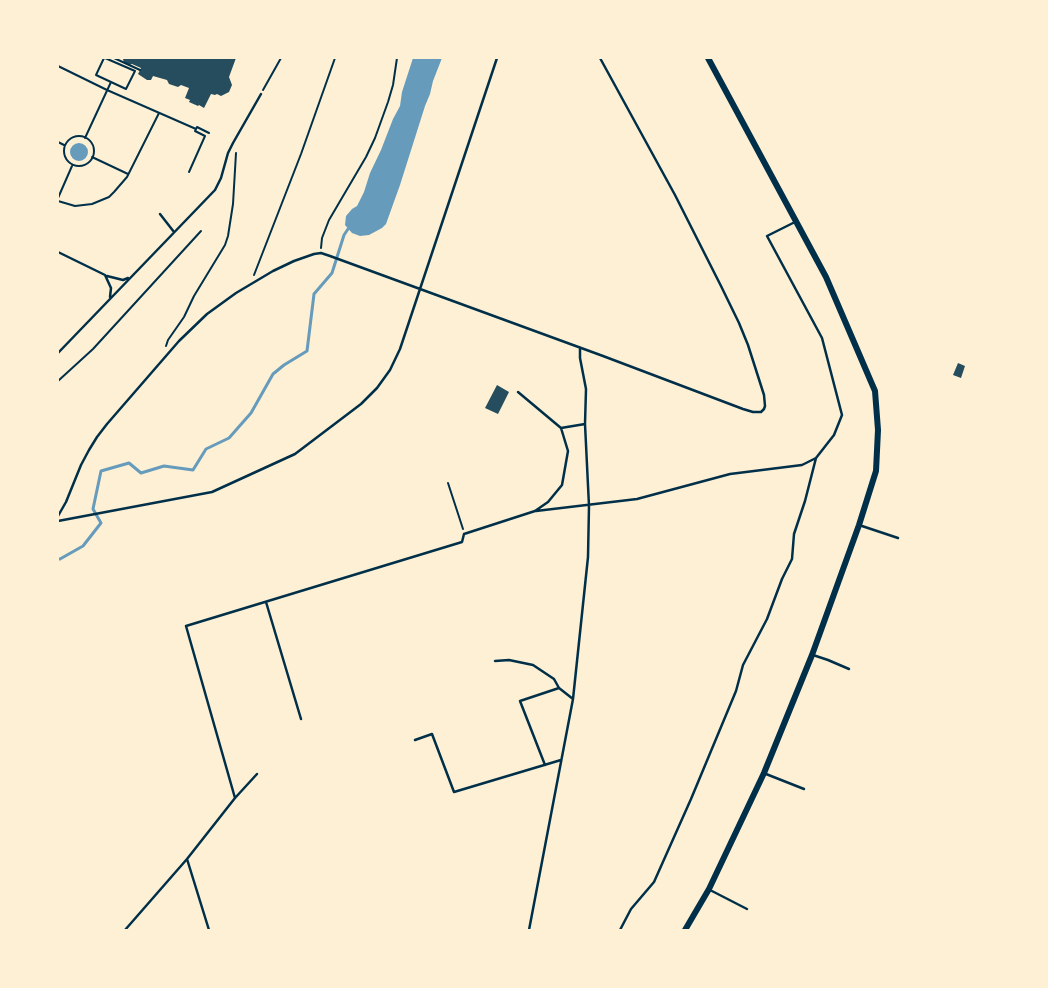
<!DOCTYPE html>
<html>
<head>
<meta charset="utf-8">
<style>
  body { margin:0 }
  #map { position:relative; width:1048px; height:988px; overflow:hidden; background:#fdf0d5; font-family:"DM Sans",sans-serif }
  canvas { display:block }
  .frame { position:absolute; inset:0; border:59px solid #fdf0d5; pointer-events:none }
</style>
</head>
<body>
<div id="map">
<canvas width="1048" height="988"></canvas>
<div class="frame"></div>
</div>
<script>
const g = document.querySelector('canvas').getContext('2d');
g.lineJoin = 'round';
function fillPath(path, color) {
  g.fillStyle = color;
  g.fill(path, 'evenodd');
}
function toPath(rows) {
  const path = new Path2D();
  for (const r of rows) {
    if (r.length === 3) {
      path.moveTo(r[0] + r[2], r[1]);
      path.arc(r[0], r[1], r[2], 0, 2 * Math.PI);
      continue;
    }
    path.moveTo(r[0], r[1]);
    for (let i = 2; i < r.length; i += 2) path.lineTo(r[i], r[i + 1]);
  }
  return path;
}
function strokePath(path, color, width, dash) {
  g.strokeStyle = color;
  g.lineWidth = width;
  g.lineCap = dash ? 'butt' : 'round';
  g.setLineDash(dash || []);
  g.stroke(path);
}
const water = toPath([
  [413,58,442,58,433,81,430,94,425,106,400,185,386,224,382,228,369,235,360,236,352,233,345,225,346,216,352,209,357,206,364,192,370,173,381,150,393,119,400,106,402,92],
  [79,152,9]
]);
const stream = toPath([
  [58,559,60,559,83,546,101,523,93,509,101,471,129,463,141,473,164,466,193,470,206,449,229,438,251,413,273,374,284,365,307,351,314,294,332,273,344,235,348,229]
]);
const building = toPath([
  [119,58,236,58,229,77,232,85,229,92,221,96,217,94,215,95,211,94,204,108,199,105,198,106,189,102,190,100,185,98,189,88,181,85,178,87,169,84,167,80,153,76,151,80,147,80,138,74,141,68,132,64,129,65,124,63,123,59],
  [958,363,965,366,961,378,953,375],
  [497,385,509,392,498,414,485,408]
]);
const path = toPath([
  [104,58,96,75,126,89,135,71,105,58],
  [114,58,140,70],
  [58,66,107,90,196,129,197,127,209,133],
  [263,90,281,58],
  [79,151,15],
  [85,138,111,82],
  [58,142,64,145],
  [92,157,128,174],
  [189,172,205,136,195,131,196,129],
  [58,198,72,166],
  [58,201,75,206,92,204,109,197,114,192,127,177,159,113],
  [321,248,322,238,329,220,366,157,375,138,388,102,393,85,397,58],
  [254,275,301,154,335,58],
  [166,346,168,340,184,317,194,296,225,245,228,236,233,204,236,153],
  [58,381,93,349,201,231],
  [448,483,463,529]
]);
const service = toPath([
  [160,214,174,232],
  [58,252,105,275,111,288,110,297],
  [107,276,123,280,128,278],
  [58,353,215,190,221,178,228,153,233,143,261,94],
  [518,392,561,428,585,424],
  [536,511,637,499,730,474,802,465,816,458],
  [58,516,66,502,81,465,89,450,97,437,107,424,179,341,207,314,236,293,273,271,294,261,314,254,321,253,330,256,603,356,743,409,753,412,761,412,764,409,765,406,764,395,748,345,739,323,721,286,675,195,600,58],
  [58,521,212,492,295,454,361,404,377,388,390,370,400,349,497,58],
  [859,525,898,538],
  [266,602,301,719],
  [813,655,828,660,849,669],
  [495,661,509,660,533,665,554,679,559,688,573,699],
  [415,740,432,734,454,792,561,760],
  [545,765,520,701,559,688],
  [766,774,804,789],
  [235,798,186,626,462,542,464,534,535,511,548,502,562,485,568,451,561,428],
  [187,859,209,930],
  [710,890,747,909],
  [125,930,187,859,235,798,257,774],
  [529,930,573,699,588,557,589,506,585,424,586,389,580,358,580,348],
  [620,930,631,909,654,882,691,799,736,691,743,665,767,619,782,579,792,559,794,534,805,501,816,458,834,435,842,415,822,338,767,236,795,222]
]);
const secondary = toPath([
  [685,930,709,889,764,773,812,655,859,525,876,471,878,430,875,391,826,277,708,58]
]);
fillPath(water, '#669bbc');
strokePath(stream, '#669bbc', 3);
fillPath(building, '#264d5e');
strokePath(path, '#003049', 2);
strokePath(service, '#003049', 2.5);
strokePath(secondary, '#003049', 6);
</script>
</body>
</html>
